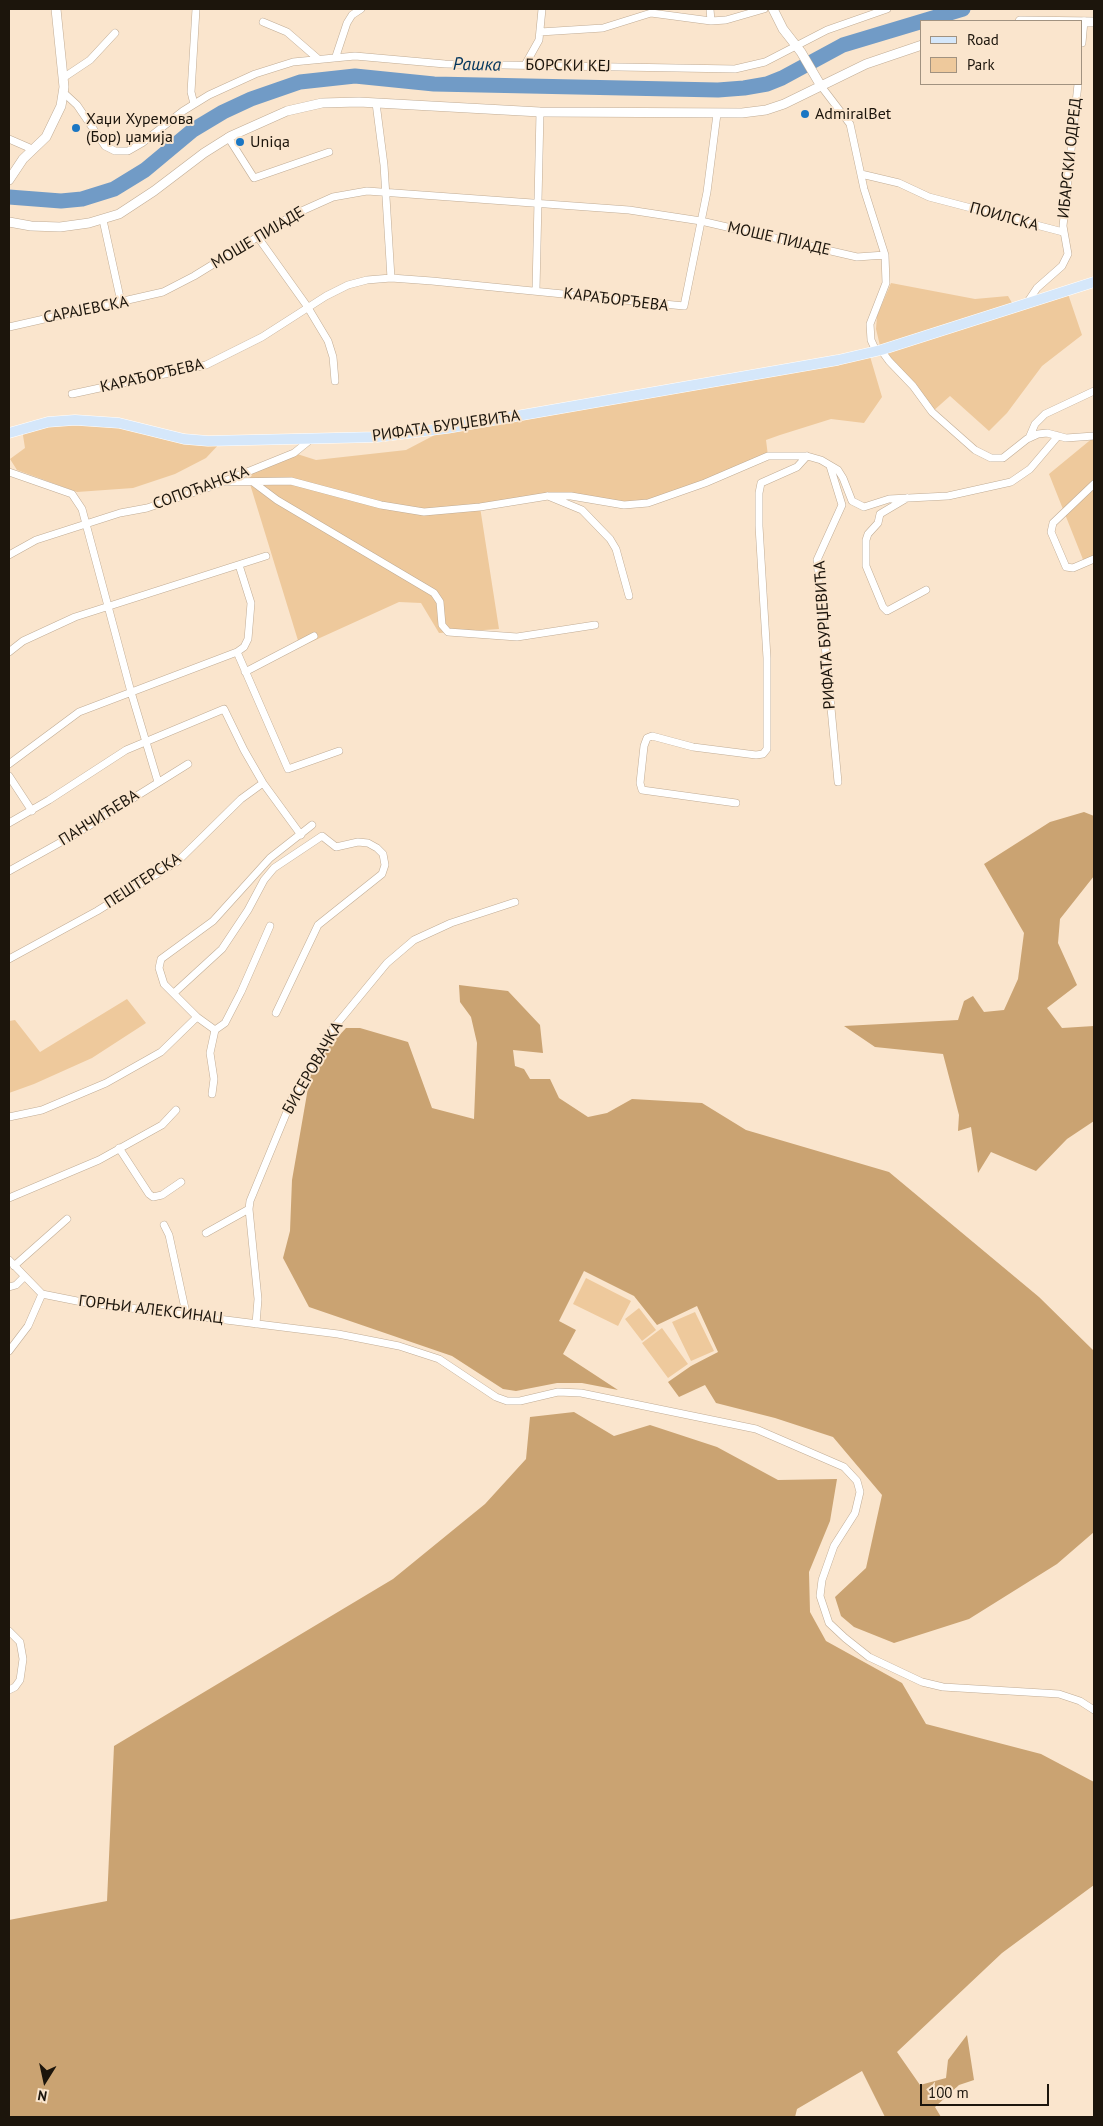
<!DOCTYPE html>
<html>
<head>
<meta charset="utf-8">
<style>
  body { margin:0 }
  #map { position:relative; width:1103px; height:2126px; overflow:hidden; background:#fae5cd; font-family:"PT Sans",sans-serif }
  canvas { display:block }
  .frame { position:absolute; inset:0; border:10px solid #1c150c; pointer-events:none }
  .legend { position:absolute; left:920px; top:20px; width:162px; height:65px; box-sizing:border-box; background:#fae5cd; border:1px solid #a19280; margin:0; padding:6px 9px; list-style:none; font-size:15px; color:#1c150c }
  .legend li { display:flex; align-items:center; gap:10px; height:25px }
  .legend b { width:25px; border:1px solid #a19280 }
  .north { position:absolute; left:20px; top:2056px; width:50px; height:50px; -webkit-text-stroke:4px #fae5cd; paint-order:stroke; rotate:190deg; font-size:14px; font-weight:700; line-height:20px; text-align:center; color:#1c150c }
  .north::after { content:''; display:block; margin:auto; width:18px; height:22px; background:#1c150c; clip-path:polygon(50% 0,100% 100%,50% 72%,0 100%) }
  .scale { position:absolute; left:920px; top:2084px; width:129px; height:22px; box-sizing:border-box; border:2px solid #1c150c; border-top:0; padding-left:6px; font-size:15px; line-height:18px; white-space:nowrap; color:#1c150c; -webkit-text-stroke:4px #fae5cd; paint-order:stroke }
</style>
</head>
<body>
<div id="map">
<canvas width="1103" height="2126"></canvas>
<div class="frame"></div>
<ul class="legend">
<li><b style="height:6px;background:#d5e7fa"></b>Road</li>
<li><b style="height:14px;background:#eec99c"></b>Park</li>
</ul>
<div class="north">N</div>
<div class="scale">100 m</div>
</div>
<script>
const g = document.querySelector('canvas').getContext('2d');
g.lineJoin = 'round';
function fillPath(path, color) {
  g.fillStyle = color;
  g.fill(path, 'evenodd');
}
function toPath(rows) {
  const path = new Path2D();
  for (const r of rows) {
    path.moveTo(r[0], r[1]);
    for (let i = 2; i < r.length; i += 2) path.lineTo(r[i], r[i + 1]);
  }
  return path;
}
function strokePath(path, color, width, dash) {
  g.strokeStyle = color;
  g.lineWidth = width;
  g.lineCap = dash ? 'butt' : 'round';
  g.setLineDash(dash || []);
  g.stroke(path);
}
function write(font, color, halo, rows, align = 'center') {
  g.font = font + ' "PT Sans",sans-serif';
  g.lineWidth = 4;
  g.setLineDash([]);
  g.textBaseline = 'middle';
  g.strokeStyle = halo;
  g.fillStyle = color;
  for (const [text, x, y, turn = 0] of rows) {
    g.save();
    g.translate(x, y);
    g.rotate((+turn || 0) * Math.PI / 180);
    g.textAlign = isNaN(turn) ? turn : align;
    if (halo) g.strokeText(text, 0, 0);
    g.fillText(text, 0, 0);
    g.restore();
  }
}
const green = toPath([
  [891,283,975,299,1008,296,1015,308,1067,291,1082,335,1042,366,1007,413,989,431,950,396,932,412,881,350,876,329,877,316],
  [869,353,882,397,864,423,831,419,780,435,766,440,768,456,733,472,634,505,571,496,480,507,499,629,439,633,421,603,399,602,300,647,246,471,294,453,316,460,406,450,448,428],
  [75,420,222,441,206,458,175,474,133,488,77,492,17,470,10,459,25,448,22,429],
  [1094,437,1094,558,1084,562,1049,474],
  [127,999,146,1023,92,1058,34,1084,9,1093,9,1021,15,1020,40,1052],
  [586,1278,631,1301,618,1326,573,1304],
  [639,1308,656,1330,642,1341,625,1319],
  [695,1312,714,1351,691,1361,672,1322],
  [662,1328,688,1364,668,1378,642,1343]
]);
const forest = toPath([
  [1084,812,1094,816,1094,876,1060,919,1058,943,1077,985,1047,1008,1062,1028,1094,1026,1094,1121,1067,1139,1036,1171,991,1152,978,1173,971,1127,958,1131,959,1115,943,1054,875,1047,844,1026,958,1020,964,1001,973,996,984,1012,1004,1010,1018,979,1024,933,984,864,1050,822],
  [459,985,508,991,540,1025,543,1053,513,1050,515,1066,524,1069,530,1079,550,1079,559,1098,588,1117,607,1113,632,1099,702,1103,746,1130,889,1172,1039,1297,1094,1351,1094,1532,1057,1564,969,1619,894,1643,854,1627,841,1616,835,1597,866,1568,882,1495,833,1437,775,1418,716,1403,705,1385,679,1397,668,1382,691,1366,718,1352,697,1306,657,1325,634,1296,584,1271,559,1321,576,1330,563,1354,618,1390,582,1383,557,1383,516,1391,503,1389,452,1356,309,1307,283,1258,290,1231,292,1180,312,1065,346,1028,360,1028,408,1042,432,1108,474,1119,477,1043,471,1017,460,1002],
  [574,1412,614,1436,650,1425,717,1447,778,1480,837,1479,830,1521,809,1572,810,1612,826,1641,902,1683,926,1724,1041,1754,1094,1782,1094,1885,1002,1953,897,2052,920,2085,946,2078,948,2060,967,2035,974,2080,959,2085,935,2107,941,2117,885,2117,862,2071,797,2109,795,2117,9,2117,9,1920,107,1901,114,1746,393,1579,485,1504,526,1459,530,1417]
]);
const river = toPath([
  [9,197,61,201,82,199,114,189,145,170,193,130,223,112,251,99,300,82,355,76,434,84,718,90,744,88,767,84,782,78,843,45,963,9]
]);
const minor = toPath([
  [710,9,711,21],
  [263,22,287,32,317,58],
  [540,32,603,28,651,13,711,21,726,20,764,9],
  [1082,43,1084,21],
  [336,56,347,23,352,15,361,9],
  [525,65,539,40,542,9],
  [63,78,90,60,115,33],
  [821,86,850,124,864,189,885,255,886,283,870,324,871,340,876,351],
  [64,93,77,105,105,146,115,151,128,151,142,143,183,111,209,95,255,74,293,62,355,56,445,64,735,69,765,62,827,30,887,9],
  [376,103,384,165,391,278],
  [194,104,191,92,196,9],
  [228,137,254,178,329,152],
  [9,139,32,149],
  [861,174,899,183,929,197,1063,232],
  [103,220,121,302],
  [257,236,307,306,328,341,333,357,335,381],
  [536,290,540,112],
  [1027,303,1037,288,1062,266,1068,254,1063,226,1078,84],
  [9,327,163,292,194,276,295,214,333,197,367,191,629,210,701,221,857,257,885,255],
  [881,350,889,361,913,386,932,412,975,450,991,458,1003,458,1027,439,1038,434,1047,433,1066,438,1094,436],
  [72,394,206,365,262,337,326,296,348,285,367,280,391,278,432,281,684,306,707,192,717,114],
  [1029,438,1035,424,1045,414,1094,391],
  [830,466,842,505,817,560,838,782],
  [9,472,72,494,82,509,131,692,158,782],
  [223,482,291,481,381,505,424,512,480,507,548,496,571,496,624,505,648,503,705,483,768,456,807,456,821,460,838,470,843,478,852,501,864,507,889,499,948,496,1011,482,1030,469,1058,436],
  [253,482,277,500,434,593,440,602,442,625,448,632,517,637,595,625],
  [1094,484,1053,523,1051,532,1066,567,1073,568,1094,559],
  [548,496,582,510,610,539,616,549,629,596],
  [907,498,880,514,878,523,868,534,866,540,866,566,883,607,887,611,926,590],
  [9,555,36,540,120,513,147,508,210,487,294,453,310,440],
  [9,652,23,641,75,617,266,556],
  [237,652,288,769,339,751],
  [245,672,314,636],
  [9,764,79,712,237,652,244,647,248,639,251,603,239,565],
  [9,776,32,811],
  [736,803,642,790,640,783,644,746,647,738,652,736,693,747,756,755,763,754,767,749,767,658,759,526,759,493,761,483,797,467,807,456],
  [9,823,49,800,126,750,224,709,244,750,263,783,301,835],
  [9,871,79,832,188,764],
  [9,959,97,911,178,861,241,799,263,783],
  [174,993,222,949,248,910,264,880,274,868,322,836,336,847,358,842,368,843,377,848,383,854,385,865,382,874,318,925,276,1013],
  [215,1030,197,1017,164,984,159,968,161,959,213,921,270,858,312,825],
  [212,1094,214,1079,210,1053,215,1030,225,1023,241,992,270,926],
  [9,1117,42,1110,106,1083,161,1052,197,1017],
  [119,1148,149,1194,153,1197,162,1195,181,1182],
  [9,1198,99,1160,162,1125,176,1110],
  [164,1225,169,1235,186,1313],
  [206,1233,249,1209],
  [9,1260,42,1294,82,1302,338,1334,399,1346,439,1359,496,1397,507,1401,520,1401,558,1392,581,1393,756,1429,844,1467,857,1481,860,1492,855,1513,834,1546,822,1580,820,1596,829,1623,845,1638,869,1657,922,1682,943,1687,1059,1694,1080,1701,1094,1710],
  [14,1266,67,1219],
  [9,1287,16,1285,24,1277],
  [256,1324,258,1299,249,1209,250,1201,293,1097,331,1031,387,963,414,940,451,923,515,902],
  [9,1351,28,1326,42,1294],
  [9,1631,20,1642,23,1659,20,1680,15,1687,9,1690]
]);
const tertiary = toPath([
  [773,9,783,29,801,52,821,86],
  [1020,21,1094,22],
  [9,180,23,159,46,137,61,106,64,87,56,9],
  [9,222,31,226,60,227,89,223,119,214,154,191,204,153,231,136,287,111,322,103,359,102,540,112,742,113,766,110,784,104,866,64,922,45]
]);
const primary = toPath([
  [9,433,48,422,75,420,119,423,184,439,208,441,377,437,448,428,838,360,881,350,1094,282]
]);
const markers = [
  [805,114,5,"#1a76c3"],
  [76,128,5,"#1a76c3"],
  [240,142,5,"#1a76c3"]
];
const streetNames = [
  ["БОРСКИ КЕЈ",568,66,1],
  ["ИБАРСКИ ОДРЕД",1070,158,-84],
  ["ПОИЛСКА",1004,217,15],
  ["МОШЕ ПИЈАДЕ",258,238,-31],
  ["МОШЕ ПИЈАДЕ",779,239,13],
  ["КАРАЂОРЂЕВА",616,300,7],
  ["САРАЈЕВСКА",86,310,-11],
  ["КАРАЂОРЂЕВА",152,376,-13],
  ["РИФАТА БУРЏЕВИЋА",446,426,-8],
  ["СОПОЋАНСКА",201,488,-20],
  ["РИФАТА БУРЏЕВИЋА",825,635,-94],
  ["ПАНЧИЋЕВА",99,818,-32],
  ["ПЕШТЕРСКА",143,881,-33],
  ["БИСЕРОВАЧКА",313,1068,-60],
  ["ГОРЊИ АЛЕКСИНАЦ",151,1310,7]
];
const poiNames = [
  ["AdmiralBet",815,114],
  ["Хаџи Хуремова",86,119],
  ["(Бор) џамија",86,137],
  ["Uniqa",250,142]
];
const waterNames = [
  ["Рашка",477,65,1]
];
fillPath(green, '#eec99c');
fillPath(forest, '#caa372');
strokePath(river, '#719bc6', 15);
strokePath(minor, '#c0ac95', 8);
strokePath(tertiary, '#c0ac95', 10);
strokePath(primary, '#fff', 11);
strokePath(minor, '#fff', 7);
strokePath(tertiary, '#fff', 9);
strokePath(primary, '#d5e7fa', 10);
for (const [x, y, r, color] of markers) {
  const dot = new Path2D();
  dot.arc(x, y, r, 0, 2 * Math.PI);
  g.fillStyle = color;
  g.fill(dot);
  strokePath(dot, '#fae5cd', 2);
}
write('16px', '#1c150c', '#fae5cd', streetNames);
write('16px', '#1c150c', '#fae5cd', poiNames, 'left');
write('italic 18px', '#02355d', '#fae5cd', waterNames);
</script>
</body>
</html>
